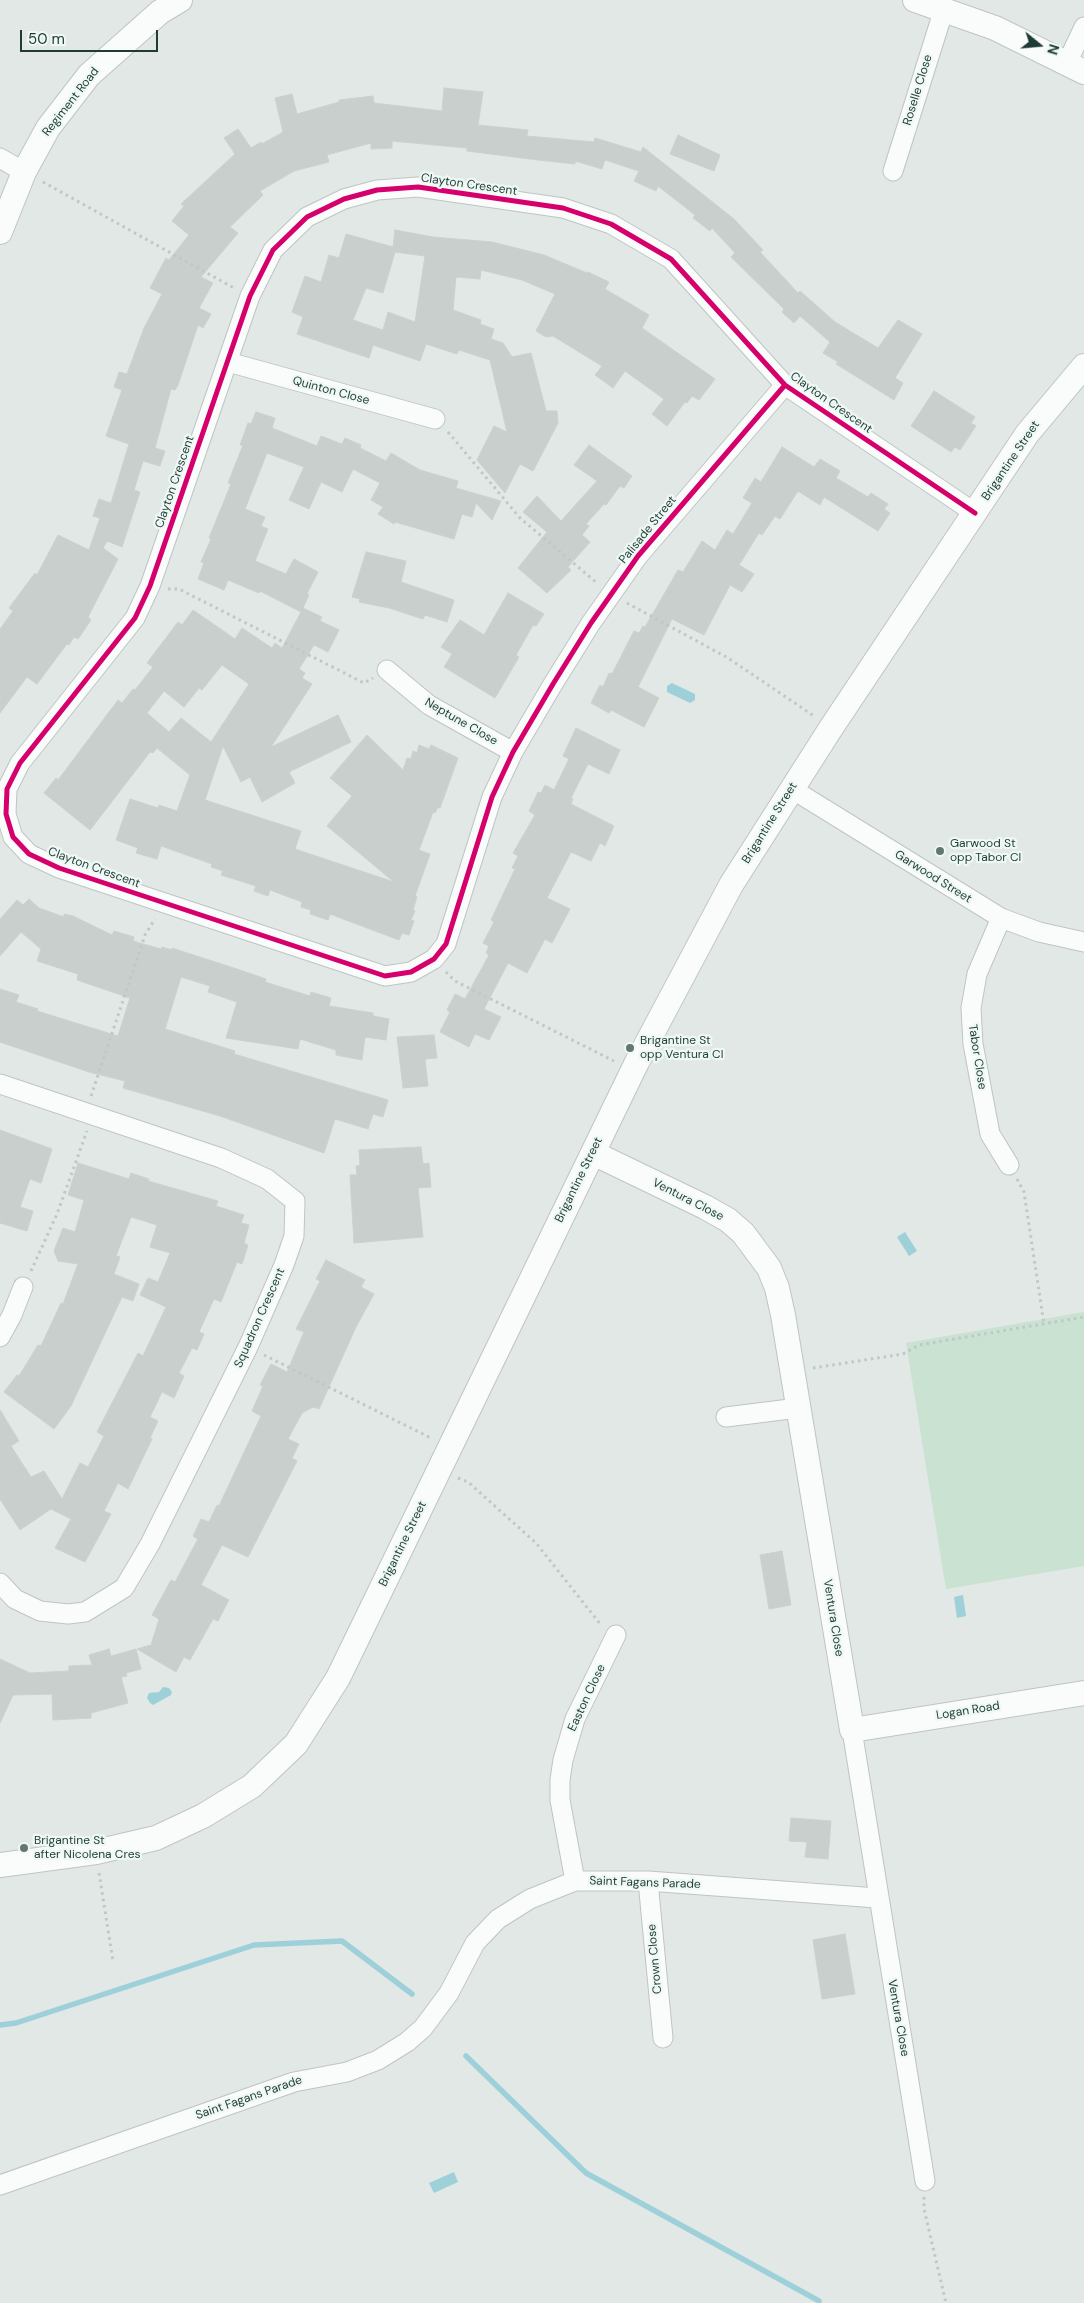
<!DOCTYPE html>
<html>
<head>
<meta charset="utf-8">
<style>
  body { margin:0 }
  #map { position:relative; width:1084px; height:2303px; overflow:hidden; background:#e1e8e5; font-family:"DM Sans",sans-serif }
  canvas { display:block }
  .north { position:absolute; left:1014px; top:20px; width:50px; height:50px; -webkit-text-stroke:4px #eff8f4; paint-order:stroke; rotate:107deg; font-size:14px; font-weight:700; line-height:20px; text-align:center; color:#1e3c35 }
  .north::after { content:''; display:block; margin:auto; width:18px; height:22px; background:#1e3c35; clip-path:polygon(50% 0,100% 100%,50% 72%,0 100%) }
  .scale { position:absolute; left:20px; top:30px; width:138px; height:22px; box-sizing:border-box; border:2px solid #1e3c35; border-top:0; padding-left:6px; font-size:15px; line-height:18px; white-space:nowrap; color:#1e3c35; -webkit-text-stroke:4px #eff8f4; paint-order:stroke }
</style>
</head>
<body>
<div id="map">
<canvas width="1084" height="2303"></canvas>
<div class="north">N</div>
<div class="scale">50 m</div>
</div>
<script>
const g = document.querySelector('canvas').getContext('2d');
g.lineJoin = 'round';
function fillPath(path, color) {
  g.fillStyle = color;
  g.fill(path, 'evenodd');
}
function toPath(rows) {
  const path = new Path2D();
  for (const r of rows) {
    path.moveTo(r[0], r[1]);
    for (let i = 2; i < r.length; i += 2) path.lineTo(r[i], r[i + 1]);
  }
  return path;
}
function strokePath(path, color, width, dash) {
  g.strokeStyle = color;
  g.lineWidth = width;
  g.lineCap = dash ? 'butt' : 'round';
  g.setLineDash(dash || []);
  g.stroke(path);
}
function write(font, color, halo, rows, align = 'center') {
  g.font = font + ' "DM Sans",sans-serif';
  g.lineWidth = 4.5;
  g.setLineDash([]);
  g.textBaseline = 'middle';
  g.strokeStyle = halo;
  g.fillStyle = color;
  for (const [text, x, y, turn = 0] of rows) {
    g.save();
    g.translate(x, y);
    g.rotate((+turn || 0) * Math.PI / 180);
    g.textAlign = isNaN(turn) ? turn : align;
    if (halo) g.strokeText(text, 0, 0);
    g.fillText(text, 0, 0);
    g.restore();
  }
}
const green = toPath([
  [1084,1312,1084,1566,946,1589,906,1343]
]);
const water = toPath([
  [672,683,695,694,695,700,690,703,667,692,667,686],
  [905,1232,917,1251,909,1256,897,1237],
  [963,1595,966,1616,957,1618,954,1597],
  [163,1687,169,1688,172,1692,171,1695,153,1705,150,1703,147,1698,149,1693,159,1692],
  [454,2172,458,2182,434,2193,429,2183]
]);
const stream = toPath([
  [0,2025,16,2023,254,1945,342,1941,412,1994],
  [466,2056,586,2173,819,2301]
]);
const building = toPath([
  [444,88,483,92,478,125,528,130,527,136,594,142,595,138,641,152,643,147,734,219,763,250,760,252,798,293,800,291,835,322,878,348,898,320,922,334,895,378,903,383,894,400,836,364,838,362,823,353,830,342,800,316,794,323,782,312,784,309,731,257,735,253,712,228,710,231,693,218,695,215,658,186,656,191,634,181,639,171,605,160,602,169,575,161,575,164,538,160,467,151,467,148,392,141,392,148,371,149,371,143,327,155,329,162,294,171,260,191,263,195,230,227,238,233,201,277,213,283,199,308,211,314,203,328,198,325,178,385,175,390,171,389,155,448,165,451,160,466,143,461,134,490,140,492,122,547,107,541,103,548,118,559,88,617,91,620,78,639,74,637,69,645,67,644,37,684,27,677,0,713,0,629,13,611,9,608,35,573,37,575,58,535,89,550,100,518,93,516,99,499,111,503,129,444,106,436,122,390,114,387,119,372,127,374,144,328,162,294,150,288,166,258,169,260,189,235,172,221,184,206,181,204,235,154,224,138,238,129,251,148,261,142,262,144,283,132,275,98,292,94,297,114,339,102,339,100,373,96,374,103,442,111,444,88],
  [678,135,720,155,714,171,670,154,678,135],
  [395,230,433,237,492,242,544,255,587,273,588,272,609,282,605,289,649,315,642,328,715,379,699,400,692,396,687,403,685,402,667,426,652,414,664,399,625,371,613,388,595,375,602,366,553,336,546,337,536,331,555,294,522,280,481,270,480,279,456,277,453,310,481,320,480,324,494,329,491,339,503,343,512,357,531,353,546,411,557,411,558,423,533,471,520,464,505,493,477,460,494,426,507,432,490,360,459,350,457,354,426,344,420,361,373,345,369,358,297,334,303,317,292,312,305,276,321,282,329,255,339,258,346,234,393,247,395,230],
  [395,252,425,256,415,322,388,312,383,330,353,320,366,288,383,293,395,252],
  [934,391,975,417,971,423,976,426,960,450,955,447,951,452,911,426,934,391],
  [256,412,275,418,272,428,317,446,321,436,342,444,345,438,361,445,360,448,386,461,391,453,420,470,458,481,456,488,501,501,492,520,476,503,472,517,462,514,454,539,395,522,394,524,378,514,383,507,371,500,380,483,353,469,342,492,321,482,309,509,289,500,304,467,267,453,245,509,265,517,261,526,268,529,255,561,286,574,294,559,318,572,307,594,309,595,303,608,322,617,320,621,339,630,328,652,314,645,299,669,305,673,302,678,312,684,271,747,338,715,351,742,289,772,295,783,262,802,250,777,241,782,223,746,205,800,301,831,295,849,394,882,327,826,352,796,330,778,367,735,403,770,407,758,411,759,413,751,417,753,419,745,429,749,431,745,458,758,440,808,438,807,435,813,433,812,419,850,430,854,415,896,417,897,413,910,415,911,411,920,414,921,409,935,402,933,399,940,330,914,328,920,310,914,311,910,301,907,302,902,270,890,268,896,254,891,256,886,221,875,223,871,211,867,212,864,161,846,157,859,136,853,138,848,116,840,130,799,158,808,159,805,177,811,190,775,157,748,153,753,150,752,90,830,44,793,56,778,58,780,118,700,122,703,133,689,135,690,153,667,147,663,178,622,182,625,193,610,235,639,242,628,272,648,275,643,282,648,301,612,260,591,259,593,228,580,224,590,198,579,204,563,201,562,211,539,209,538,231,484,228,483,243,445,240,445,248,423,251,424,256,412],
  [222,665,249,684,211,742,181,718,169,732,147,713,164,691,184,707,199,688,202,690,222,665],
  [589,445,632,476,624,488,620,486,606,505,604,504,586,524,589,526,582,535,590,542,568,567,571,570,547,593,518,568,547,532,523,512,537,496,561,521,597,481,574,465,589,445],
  [782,447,814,467,820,459,840,471,836,478,868,497,871,493,888,504,884,509,890,513,878,531,824,497,820,505,798,491,780,519,775,516,762,535,759,533,739,565,754,574,742,592,730,585,704,635,672,619,638,687,659,698,644,727,611,710,609,713,591,703,600,685,603,687,609,673,612,674,634,631,639,633,643,626,645,627,678,570,683,572,702,541,715,550,727,530,733,534,752,503,743,498,755,478,761,482,782,447],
  [366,552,406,561,401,582,454,600,447,622,425,615,423,619,389,608,359,602,360,599,352,597,366,552],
  [508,593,544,614,536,626,533,625,516,655,519,657,495,698,444,667,452,654,441,647,460,620,484,635,508,593],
  [576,728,620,750,609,774,588,764,571,798,573,799,571,804,614,826,605,846,600,843,591,861,571,852,547,898,570,909,552,943,545,939,527,973,508,963,484,1009,501,1017,489,1040,475,1034,469,1047,440,1032,450,1012,447,1010,455,994,465,999,489,955,486,953,489,946,483,943,494,922,491,920,515,869,512,868,518,856,513,853,535,815,529,811,538,792,541,793,545,785,554,790,569,759,563,756,576,728],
  [29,899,39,908,64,917,64,914,73,916,112,935,114,931,134,937,133,941,161,949,162,947,172,950,172,948,240,970,266,979,265,982,310,996,311,992,331,998,329,1006,373,1013,373,1016,389,1019,386,1040,365,1037,362,1060,336,1055,336,1050,300,1039,298,1049,226,1038,237,1002,208,992,210,986,181,977,165,1029,235,1051,234,1054,388,1100,383,1117,373,1114,368,1129,335,1119,324,1153,220,1116,123,1088,125,1081,89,1072,0,1042,0,989,19,995,16,1002,38,1009,37,1011,118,1036,130,998,77,980,78,974,37,961,41,949,21,932,0,956,0,919,17,900,23,905,29,899],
  [434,1035,437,1058,425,1059,428,1086,403,1088,397,1037,434,1035],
  [0,1130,52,1149,41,1183,30,1179,20,1207,33,1211,27,1231,0,1223,0,1130],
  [421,1147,423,1164,429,1163,431,1187,418,1188,423,1237,354,1243,350,1175,357,1175,356,1166,360,1165,359,1150,421,1147],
  [78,1163,129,1179,131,1173,149,1179,148,1181,218,1201,216,1206,244,1215,241,1223,249,1225,244,1243,248,1245,242,1264,237,1262,221,1302,214,1299,199,1332,204,1334,197,1350,192,1348,179,1373,184,1376,174,1398,162,1392,150,1417,158,1421,150,1438,152,1439,128,1489,118,1483,104,1511,111,1514,85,1562,55,1548,71,1519,51,1509,20,1530,0,1499,0,1410,19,1441,11,1446,31,1477,44,1471,62,1499,80,1463,88,1467,104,1436,97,1432,138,1353,143,1356,166,1307,140,1295,148,1278,158,1282,170,1253,150,1247,157,1225,131,1217,116,1256,120,1257,114,1274,139,1284,133,1301,122,1297,71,1406,54,1429,4,1392,17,1375,19,1376,38,1345,41,1346,61,1303,63,1304,78,1264,58,1261,54,1251,63,1228,75,1232,84,1200,68,1195,78,1163],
  [326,1260,365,1280,361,1287,374,1294,356,1327,319,1409,313,1407,302,1413,288,1439,299,1444,292,1458,297,1461,248,1557,222,1545,201,1585,229,1600,218,1621,213,1619,190,1660,184,1657,176,1672,137,1649,151,1645,159,1619,152,1615,171,1580,175,1582,198,1539,193,1536,201,1519,209,1522,217,1505,219,1506,261,1416,252,1411,263,1386,260,1385,271,1364,287,1372,304,1332,296,1329,320,1281,316,1279,326,1260],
  [782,1551,791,1605,769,1609,760,1555,782,1551],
  [109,1649,111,1656,136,1649,141,1669,126,1673,127,1676,121,1677,128,1703,91,1713,91,1718,53,1720,52,1694,13,1695,0,1723,0,1659,30,1673,69,1671,69,1666,92,1665,89,1655,109,1649],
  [791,1818,831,1821,828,1859,805,1857,807,1842,789,1841,791,1818],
  [845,1934,855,1994,822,1999,813,1940,845,1934]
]);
const path = toPath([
  [43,182,234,288],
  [448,432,520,518,597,583],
  [168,589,179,589,364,683,373,678],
  [627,603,728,658,814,716],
  [446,972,455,981,614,1061],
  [91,1096,145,935,155,919],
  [1017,1179,1024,1192,1044,1324],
  [31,1271,57,1214,87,1131],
  [264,1355,431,1438],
  [813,1368,903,1354,919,1345,1084,1317],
  [458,1478,468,1482,536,1543,601,1625],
  [99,1873,113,1961],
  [924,2197,924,2209,946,2303]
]);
const minor = toPath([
  [1067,63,1084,27],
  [0,158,24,172],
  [893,171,944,9],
  [228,362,435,419],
  [785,385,638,556,591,623,553,684,513,752,492,797,446,944,434,959,411,972,385,976,59,868,29,854,13,837,6,814,7,789,20,763,135,618,150,586,250,296,273,250,307,217,344,199,377,190,418,187,563,208,611,224,671,259,785,385,975,513],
  [387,670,429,705,513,752],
  [792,789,1001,918,1039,932,1084,942],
  [1001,918,977,974,971,1008,973,1044,990,1134,1009,1165],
  [0,1084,221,1158,267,1179,295,1201,294,1236,284,1265,248,1347,150,1544,124,1588,85,1612,68,1614,40,1611,15,1599,0,1583],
  [0,1337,12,1315,23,1287],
  [726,1417,798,1408],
  [852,1730,925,2181],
  [575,1881,560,1800,560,1780,563,1760,575,1719,616,1635],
  [648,1881,663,2038],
  [0,2185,294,2082,347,2072,378,2060,407,2042,423,2028,449,1993,475,1943,498,1919,530,1899,575,1881,648,1881,877,1898]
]);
const tertiary = toPath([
  [915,0,995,28,1084,72],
  [0,232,24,172,48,128,89,75,160,12,180,0],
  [593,1153,705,1207,728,1220,743,1233,769,1268,777,1288,783,1315,852,1730,1084,1693],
  [0,1865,96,1852,156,1838,203,1816,252,1786,296,1744,338,1678,637,1062,731,885,831,728,1027,434,1084,366]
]);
const cycleway = toPath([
  [785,385,638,556,591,623,553,684,513,752,492,797,446,944,434,959,411,972,385,976,59,868,29,854,13,837,6,814,7,789,20,763,135,618,150,586,250,296,273,250,307,217,344,199,377,190,418,187,563,208,611,224,671,259,785,385,975,513]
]);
const markers = [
  [940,851,5,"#627873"],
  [630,1048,5,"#627873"],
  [24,1848,5,"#627873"]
];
const streetNames = [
  ["Roselle Close",918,90,-73],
  ["Regiment Road",71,102,-52],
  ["Clayton Crescent",469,185,8],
  ["Quinton Close",331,391,15],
  ["Clayton Crescent",831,403,35],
  ["Brigantine Street",1011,461,-56],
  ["Clayton Crescent",175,482,-71],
  ["Palisade Street",648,530,-51],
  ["Neptune Close",461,722,30],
  ["Brigantine Street",770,823,-58],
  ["Clayton Crescent",94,868,20],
  ["Garwood Street",933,877,32],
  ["Tabor Close",977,1057,81],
  ["Brigantine Street",579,1180,-64],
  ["Ventura Close",688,1200,27],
  ["Squadron Crescent",260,1318,-66],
  ["Brigantine Street",403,1544,-64],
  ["Ventura Close",833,1618,81],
  ["Easton Close",587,1698,-65],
  ["Logan Road",968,1711,-9],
  ["Saint Fagans Parade",645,1883,2],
  ["Crown Close",655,1959,-95],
  ["Ventura Close",898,2018,80],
  ["Saint Fagans Parade",249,2098,-19]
];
const poiNames = [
  ["Garwood St",950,844],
  ["opp Tabor Cl",950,858],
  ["Brigantine St",640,1041],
  ["opp Ventura Cl",640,1055],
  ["Brigantine St",34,1841],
  ["after Nicolena Cres",34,1855]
];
fillPath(green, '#c9e2d2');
fillPath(water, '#9ed0da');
strokePath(stream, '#9ed0da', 5.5);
fillPath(building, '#c9cfcd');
strokePath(building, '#cad1ce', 1);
strokePath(minor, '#bec5c2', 21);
strokePath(tertiary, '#bec5c2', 26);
strokePath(path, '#bfc8c6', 3, [2.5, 4]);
strokePath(minor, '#fafcfb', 19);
strokePath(tertiary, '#fafcfb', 24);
strokePath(cycleway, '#d6006c', 5);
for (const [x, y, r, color] of markers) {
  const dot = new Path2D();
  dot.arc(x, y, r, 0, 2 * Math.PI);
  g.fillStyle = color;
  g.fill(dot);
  strokePath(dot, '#eff8f4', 2);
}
write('12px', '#1e3c35', '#eff8f4', streetNames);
write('12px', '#1e3c35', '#eff8f4', poiNames, 'left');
</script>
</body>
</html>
